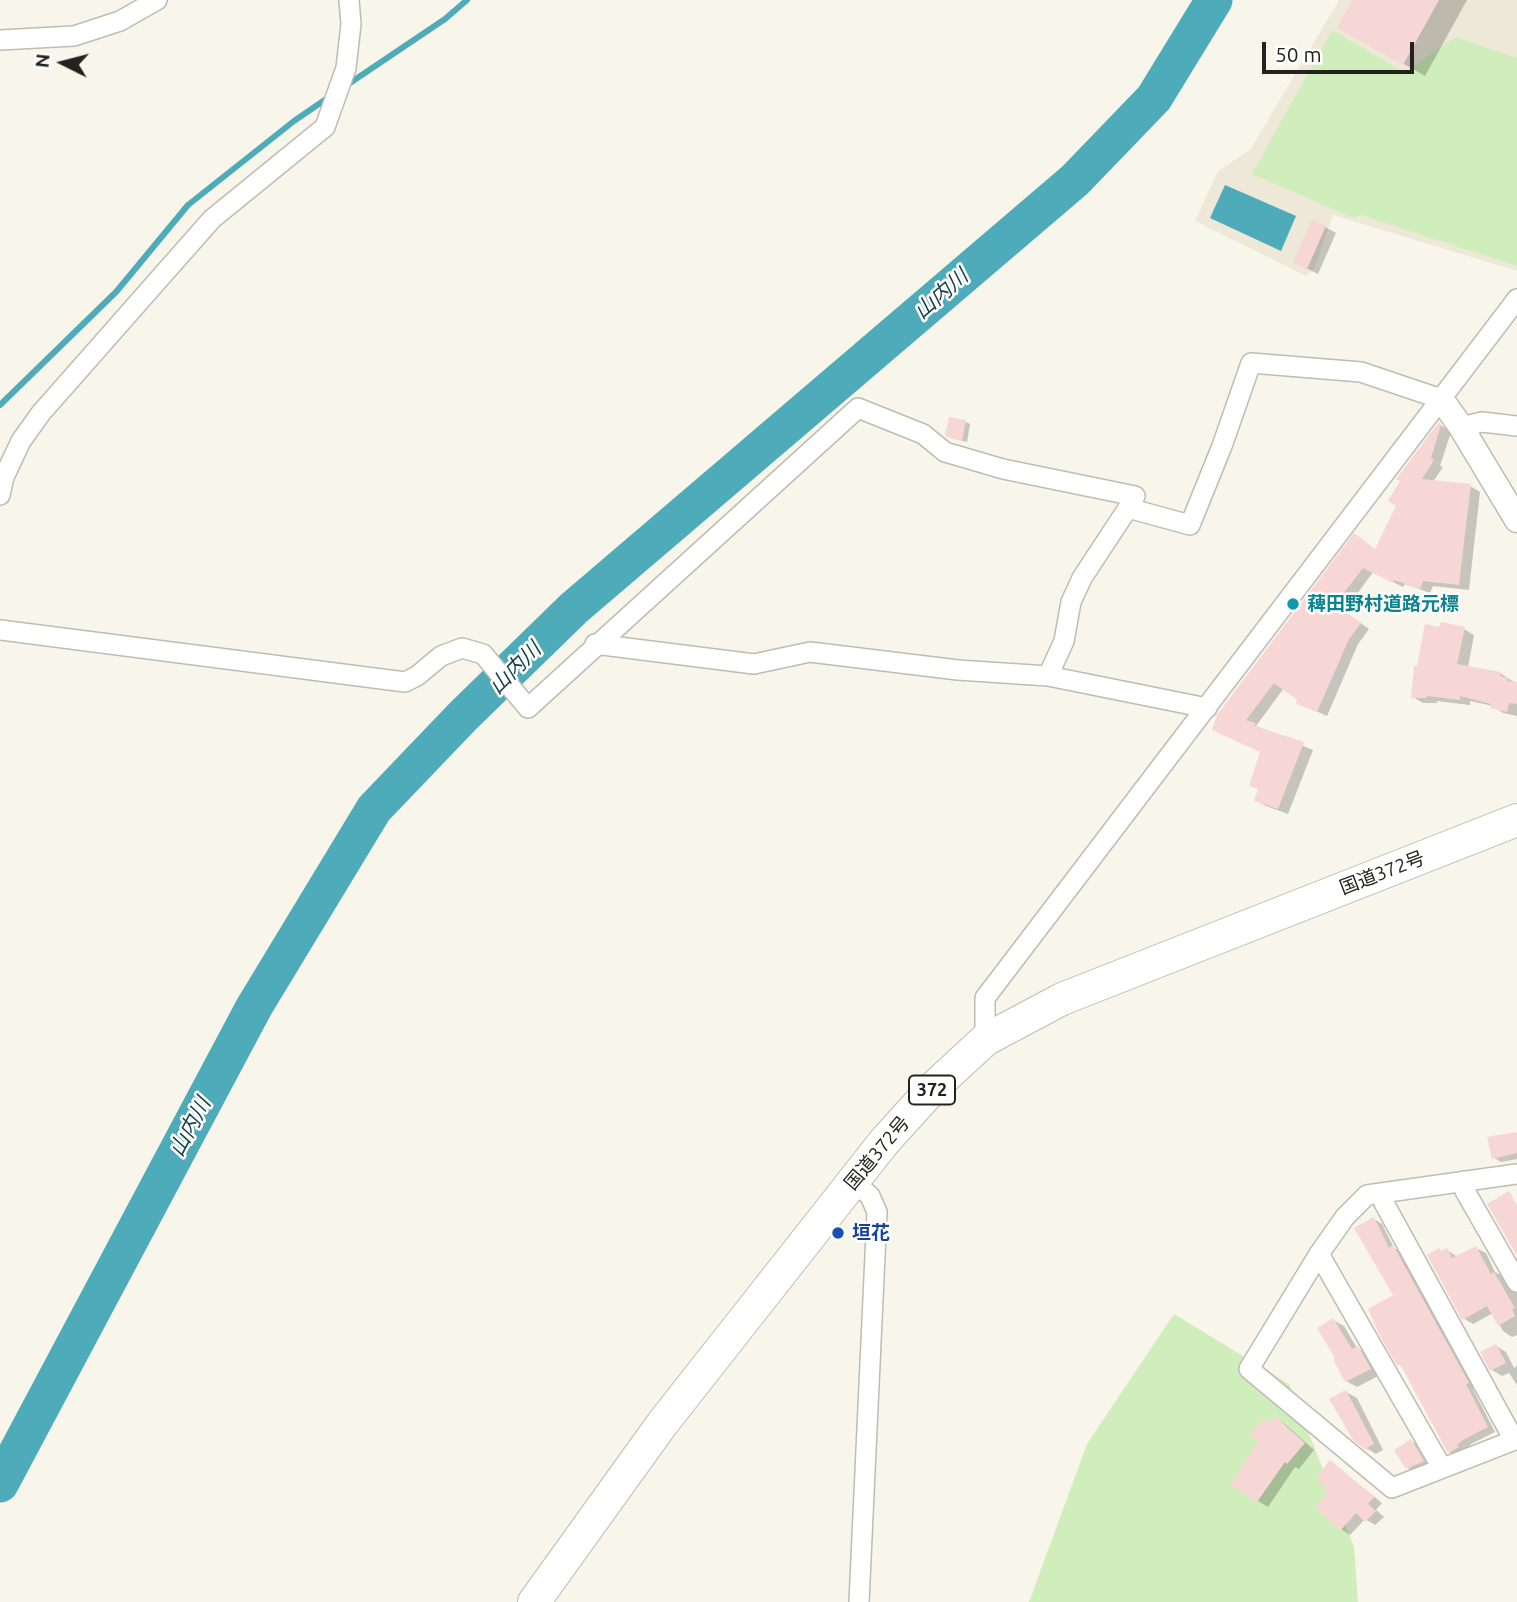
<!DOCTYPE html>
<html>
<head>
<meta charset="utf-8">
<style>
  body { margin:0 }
  #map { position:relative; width:1517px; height:1602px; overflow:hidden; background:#f8f5eb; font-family:Ubuntu,sans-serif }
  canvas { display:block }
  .north { position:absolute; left:28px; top:28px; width:70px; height:70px; -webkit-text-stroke:5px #fff; paint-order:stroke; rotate:276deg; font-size:19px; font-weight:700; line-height:28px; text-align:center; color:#23221e }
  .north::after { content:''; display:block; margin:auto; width:24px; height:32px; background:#23221e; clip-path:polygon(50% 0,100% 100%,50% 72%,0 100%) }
  .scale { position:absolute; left:1262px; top:42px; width:152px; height:32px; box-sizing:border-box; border:4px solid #23221e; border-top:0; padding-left:9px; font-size:21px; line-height:24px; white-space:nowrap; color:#23221e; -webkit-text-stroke:5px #fff; paint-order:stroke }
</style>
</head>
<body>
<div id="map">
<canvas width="1517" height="1602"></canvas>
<div class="north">N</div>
<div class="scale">50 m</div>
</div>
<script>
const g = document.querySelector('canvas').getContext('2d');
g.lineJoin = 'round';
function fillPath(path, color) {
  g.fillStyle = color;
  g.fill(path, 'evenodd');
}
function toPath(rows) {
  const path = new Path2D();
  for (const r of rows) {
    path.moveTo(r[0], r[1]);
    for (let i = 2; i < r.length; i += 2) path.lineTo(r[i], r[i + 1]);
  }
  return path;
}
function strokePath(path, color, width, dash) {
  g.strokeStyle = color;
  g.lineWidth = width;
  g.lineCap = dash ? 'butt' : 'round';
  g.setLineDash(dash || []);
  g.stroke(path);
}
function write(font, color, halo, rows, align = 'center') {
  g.font = font + ' Ubuntu,"Noto Sans JP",sans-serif';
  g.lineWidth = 5;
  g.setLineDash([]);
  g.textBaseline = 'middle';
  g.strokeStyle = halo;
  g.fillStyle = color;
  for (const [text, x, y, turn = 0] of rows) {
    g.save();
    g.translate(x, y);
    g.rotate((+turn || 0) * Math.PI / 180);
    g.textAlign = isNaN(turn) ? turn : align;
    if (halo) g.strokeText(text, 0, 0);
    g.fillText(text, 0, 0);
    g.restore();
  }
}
const built = toPath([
  [1339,0,1517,0,1517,271,1333,215,1314,270,1306,276,1195,221,1218,171,1250,150]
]);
const green = toPath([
  [1332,30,1404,72,1456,37,1517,58,1517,266,1361,215,1354,218,1252,174],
  [1174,1314,1289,1384,1354,1547,1358,1602,1029,1602,1087,1444]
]);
const water = toPath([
  [1225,185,1296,216,1281,251,1210,218]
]);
const shadow = toPath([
  [1354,0,1467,0,1425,76,1339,27],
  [1325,227,1336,233,1318,274,1306,268],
  [966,422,970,424,967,442,951,438],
  [1439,424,1451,432,1440,466,1443,467,1433,482,1470,486,1480,492,1469,590,1433,586,1430,593,1405,584,1403,587,1373,572,1352,601,1356,604,1348,614,1369,629,1358,644,1327,716,1298,703,1299,699,1284,688,1256,726,1313,750,1288,814,1266,806,1256,801,1259,790,1262,752,1224,735,1376,550],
  [1441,629,1464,629,1474,635,1468,667,1500,673,1517,684,1517,716,1503,713,1493,706,1470,701,1470,705,1437,701,1437,703,1423,703,1413,697,1418,668],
  [1517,1134,1517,1159,1501,1162,1493,1157],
  [1374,1219,1382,1224,1394,1248,1401,1252,1476,1387,1473,1389,1495,1432,1471,1444,1457,1457,1449,1452,1403,1367,1399,1364,1395,1296],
  [1476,1248,1486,1253,1495,1272,1506,1278,1517,1294,1517,1335,1512,1337,1503,1331,1493,1313,1473,1324,1463,1318,1443,1252,1447,1250,1456,1256],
  [1333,1320,1344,1326,1357,1348,1368,1354,1380,1375,1357,1387,1346,1381,1337,1359],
  [1496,1346,1506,1352,1514,1368,1517,1366,1517,1385,1509,1373,1502,1376,1492,1370,1482,1353],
  [1346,1392,1357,1398,1383,1450,1376,1454,1366,1448],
  [1275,1418,1285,1424,1314,1450,1299,1469,1295,1467,1268,1507,1258,1501,1270,1424],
  [1411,1441,1416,1444,1427,1464,1412,1471,1408,1468],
  [1331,1462,1382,1503,1376,1510,1384,1517,1375,1525,1365,1519,1350,1535,1341,1529,1328,1486]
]);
const stream = toPath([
  [344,87,445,19,467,0],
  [0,405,116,292,188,205,294,121,329,97]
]);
const river = toPath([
  [0,1484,254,1007,374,809,463,716,574,608,1075,180,1154,98,1214,0]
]);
const building = toPath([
  [1352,0,1439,0,1403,65,1337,28],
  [1312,219,1326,226,1307,269,1293,263],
  [949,417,966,420,962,441,945,436],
  [1439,422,1441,425,1431,458,1434,460,1422,479,1471,484,1459,585,1423,581,1420,589,1394,580,1393,583,1363,568,1343,594,1347,597,1339,607,1361,623,1349,639,1317,712,1296,704,1297,700,1274,683,1246,720,1255,723,1255,726,1304,742,1278,809,1254,801,1258,789,1249,786,1260,752,1212,730,1217,715,1354,533,1375,549,1396,506,1388,501,1400,481,1396,479],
  [1441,622,1465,627,1457,664,1501,672,1500,676,1508,678,1507,681,1517,682,1517,704,1509,703,1507,712,1490,708,1491,704,1460,696,1460,700,1427,696,1426,698,1411,698,1414,666,1417,666,1425,624,1439,627],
  [1517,1132,1517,1153,1492,1159,1487,1137],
  [1509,1191,1517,1205,1517,1256,1487,1204],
  [1374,1217,1389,1248,1393,1245,1469,1383,1466,1384,1488,1427,1463,1440,1457,1445,1459,1447,1448,1453,1400,1364,1397,1366,1379,1334,1368,1309,1393,1295,1354,1228],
  [1476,1246,1491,1274,1494,1272,1515,1308,1512,1309,1515,1316,1498,1326,1487,1306,1462,1320,1427,1255,1439,1248,1441,1251,1447,1248,1452,1258],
  [1333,1318,1352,1349,1358,1346,1371,1369,1345,1382,1333,1359,1335,1358,1317,1328],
  [1496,1344,1506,1363,1490,1371,1480,1352],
  [1346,1390,1374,1444,1365,1449,1353,1440,1329,1399],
  [1275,1416,1305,1443,1287,1464,1285,1462,1257,1502,1230,1485,1258,1441,1249,1434,1263,1418,1269,1423],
  [1411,1439,1424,1461,1406,1469,1394,1450],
  [1330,1460,1374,1497,1368,1504,1376,1511,1365,1522,1356,1513,1340,1531,1315,1507,1327,1492,1323,1488,1325,1486,1316,1478]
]);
const minor = toPath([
  [0,40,74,36,120,21,157,0],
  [1461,427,1482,422,1517,426],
  [0,495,4,477,21,441,41,413,212,219,325,127,346,68,351,24,349,0],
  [0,630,405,682,417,676,441,656,462,648,483,654,528,708,858,408,923,434,945,452,1003,469,1135,496,1128,508,1190,525,1222,446,1251,363,1361,372,1441,399],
  [595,644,754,664,810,652,958,670,1048,676,1207,708],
  [1048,676,1064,641,1071,602,1082,578,1128,508],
  [985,1040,985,998,1517,299],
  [1517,1174,1367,1195,1345,1217,1319,1254,1249,1369,1392,1488,1517,1439],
  [853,1181,870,1196,877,1212,859,1602],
  [1464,1181,1465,1191,1517,1282],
  [1382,1193,1384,1203,1514,1440],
  [1319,1254,1442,1468]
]);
const tertiary = toPath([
  [1441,399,1461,427,1517,520]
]);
const trunk = toPath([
  [534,1602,662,1424,884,1142,932,1089,985,1040,1062,999,1517,820]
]);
const markers = [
  [1293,604,7,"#0f9aa8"],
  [838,1233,7,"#1a4fb4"]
];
const shields = [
  [932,1090,46]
];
const shieldNames = [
  ["372",932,1090]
];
const cultureNames = [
  ["薭田野村道路元標",1307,604]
];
const streetNames = [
  ["国道372号",1382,873,-21],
  ["国道372号",877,1153,-50]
];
const transitNames = [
  ["垣花",852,1233]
];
const waterNames = [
  ["山内川",941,294,-41],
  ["山内川",515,668,-45],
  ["山内川",190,1127,-62]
];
fillPath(built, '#ede8d7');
fillPath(green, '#d0eebc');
fillPath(water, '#4eabba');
fillPath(shadow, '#0003');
strokePath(stream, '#4eabba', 6);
strokePath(river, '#4eabba', 37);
fillPath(building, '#f7d7d5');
strokePath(minor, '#bfbcb2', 22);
strokePath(tertiary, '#bfbcb2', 27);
strokePath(trunk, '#bfbcb2', 34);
strokePath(minor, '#fff', 19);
strokePath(tertiary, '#fff', 24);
strokePath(trunk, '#fff', 32);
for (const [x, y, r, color] of markers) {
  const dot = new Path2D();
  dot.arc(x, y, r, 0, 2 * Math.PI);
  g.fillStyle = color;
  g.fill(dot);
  strokePath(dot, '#fff', 2.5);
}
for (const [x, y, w] of shields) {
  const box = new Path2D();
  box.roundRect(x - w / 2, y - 14.5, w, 29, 5);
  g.fillStyle = '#fff';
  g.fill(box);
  strokePath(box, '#23221e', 2);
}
write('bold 18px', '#23221e', null, shieldNames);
write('bold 19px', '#0d838f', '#fff', cultureNames, 'left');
write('19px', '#23221e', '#fff', streetNames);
write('bold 19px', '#164399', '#fff', transitNames, 'left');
write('italic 21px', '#143f46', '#fff', waterNames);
</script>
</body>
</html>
